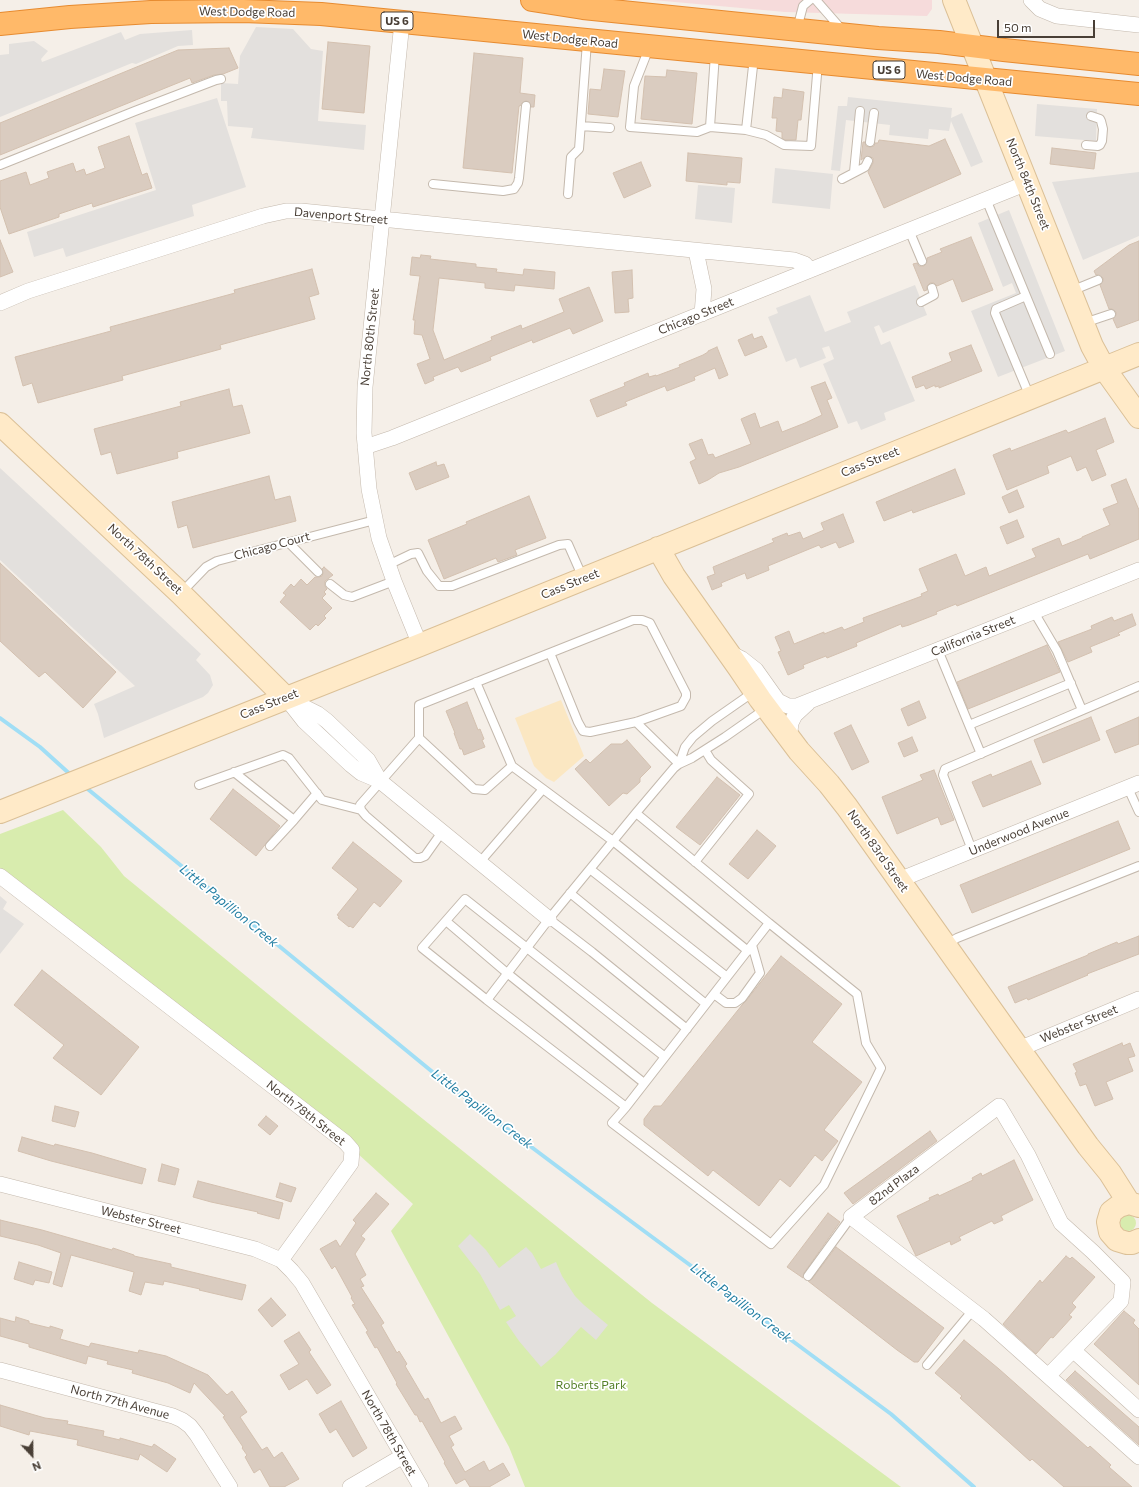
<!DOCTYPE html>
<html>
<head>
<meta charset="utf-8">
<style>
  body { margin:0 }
  #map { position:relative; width:1139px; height:1487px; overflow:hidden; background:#f5efe8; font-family:Commissioner,sans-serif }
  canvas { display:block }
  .north { position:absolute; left:12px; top:1435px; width:40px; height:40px; -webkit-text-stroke:3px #fff; paint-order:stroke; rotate:158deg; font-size:11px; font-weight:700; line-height:16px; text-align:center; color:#493f36 }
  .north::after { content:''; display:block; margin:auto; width:14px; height:18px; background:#493f36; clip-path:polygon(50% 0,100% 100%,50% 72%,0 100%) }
  .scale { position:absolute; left:997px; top:20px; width:98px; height:18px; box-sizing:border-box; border:2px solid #493f36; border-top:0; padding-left:5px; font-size:12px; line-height:14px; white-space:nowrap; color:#493f36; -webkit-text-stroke:3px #fff; paint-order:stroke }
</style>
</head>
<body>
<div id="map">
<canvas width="1139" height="1487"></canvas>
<div class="north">N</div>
<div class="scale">50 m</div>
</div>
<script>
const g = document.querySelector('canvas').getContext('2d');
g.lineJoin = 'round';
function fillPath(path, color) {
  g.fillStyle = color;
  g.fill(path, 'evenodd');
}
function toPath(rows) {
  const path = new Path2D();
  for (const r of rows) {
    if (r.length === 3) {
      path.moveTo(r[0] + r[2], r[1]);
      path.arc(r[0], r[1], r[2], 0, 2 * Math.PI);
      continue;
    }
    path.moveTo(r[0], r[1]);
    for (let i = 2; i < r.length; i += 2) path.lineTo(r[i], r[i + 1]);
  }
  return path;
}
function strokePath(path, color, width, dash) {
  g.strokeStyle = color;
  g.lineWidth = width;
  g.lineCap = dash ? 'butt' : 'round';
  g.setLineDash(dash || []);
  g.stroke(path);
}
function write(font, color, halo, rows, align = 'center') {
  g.font = font + ' Commissioner,sans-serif';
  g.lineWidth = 3.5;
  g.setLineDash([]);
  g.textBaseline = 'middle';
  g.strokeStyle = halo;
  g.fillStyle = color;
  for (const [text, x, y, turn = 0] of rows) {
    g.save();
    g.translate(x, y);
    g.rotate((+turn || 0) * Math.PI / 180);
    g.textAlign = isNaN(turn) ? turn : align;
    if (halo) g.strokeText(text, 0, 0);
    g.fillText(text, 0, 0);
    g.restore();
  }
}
const medical = toPath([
  [653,0,932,0,932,9,927,16,785,12]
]);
const green = toPath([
  [63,810,101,847,124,876,301,1021,652,1303,901,1487,525,1487,509,1447,391,1231,413,1204,345,1142,0,876,0,834],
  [1128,1223,8]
]);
const sand = toPath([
  [561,700,584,756,554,782,546,778,534,766,515,718]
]);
const parking = toPath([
  [256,27,293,29,311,49,323,51,318,121,366,125,364,150,251,138,253,128,228,126,227,101,221,101,221,83,238,84,240,56],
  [192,30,193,45,178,46,136,64,132,63,0,117,0,55,9,54,9,44,34,41,48,51,41,59,42,62,121,32,125,40,140,34],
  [848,97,952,108,951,118,962,113,983,162,971,167,951,121,949,131,929,129,928,139,889,135,890,125,846,120,840,171,831,170,838,106,847,106],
  [217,98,246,187,192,205,194,216,66,257,63,248,34,257,27,232,156,190,135,123],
  [1037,104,1097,109,1096,141,1035,136],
  [775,168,833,174,830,209,772,203],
  [1139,172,1139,236,1083,260,1052,182],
  [698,185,735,188,732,223,695,219],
  [1009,210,1065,351,998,377,971,311,1016,293,1012,283,1003,287,978,223],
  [915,285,927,315,883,333,879,325,874,327,881,345,890,341,915,401,884,413,886,420,861,430,857,421,848,424,823,364,834,359,829,346,822,348,826,358,800,368,796,358,786,362,768,317,778,313,776,308,810,295,825,332,851,322,847,312],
  [0,468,201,654,196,660,210,675,213,685,208,693,203,697,104,738,98,714,94,704,135,686,0,560],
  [0,896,7,902,3,909,24,924,0,954],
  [470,1234,486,1250,499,1268,526,1247,532,1253,541,1269,556,1262,562,1276,575,1296,584,1305,608,1325,596,1340,581,1327,555,1355,541,1367,519,1341,506,1322,516,1316,509,1305,500,1310,480,1274,458,1246]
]);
const stream = toPath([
  [0,718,40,747,72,776],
  [84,786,446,1083,586,1188,891,1414,974,1487]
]);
const building = toPath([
  [328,42,370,46,364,113,322,109,328,42],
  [229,48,238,68,223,74,214,75,192,83,190,78,0,155,0,123,178,50,229,48],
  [474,53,523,58,520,93,535,95,534,107,531,107,529,102,526,101,522,103,520,106,519,106,512,173,463,168,474,53],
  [604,69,625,71,618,117,588,114,590,89,601,90,604,69],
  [667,70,697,73,692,124,641,119,645,76,666,77,667,70],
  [783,89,804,92,801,120,798,120,796,140,785,140,782,138,782,132,776,131,777,118,772,118,774,97,782,98,783,89],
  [129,136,142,175,147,173,152,188,93,207,92,203,59,214,59,217,9,234,0,207,0,181,26,172,30,185,49,178,47,172,73,163,76,172,84,169,86,175,105,168,98,147,129,136],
  [945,139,961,174,884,208,868,172,873,163,873,158,867,156,861,160,863,142,865,142,866,146,870,147,874,146,875,143,878,143,879,140,929,146,945,139],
  [1052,148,1096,153,1094,169,1050,164,1052,148],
  [688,153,742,158,740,183,727,182,727,185,686,181,688,153],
  [641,162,651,186,624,198,613,173,641,162],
  [971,237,993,290,962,302,953,279,937,286,934,283,930,283,927,286,927,290,924,291,913,264,917,263,919,266,924,266,927,262,927,258,942,252,940,249,971,237],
  [0,240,13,272,0,277,0,240],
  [1139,241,1139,320,1117,328,1113,319,1116,315,1116,312,1112,309,1109,309,1100,285,1103,281,1103,278,1099,275,1096,275,1094,271,1129,245,1139,241],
  [421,255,431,256,430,259,476,264,476,267,497,269,496,272,523,275,524,269,555,272,554,289,515,285,514,291,485,288,485,283,439,278,433,330,444,360,492,340,491,337,521,325,522,329,564,312,559,299,589,287,603,321,573,334,570,328,533,343,532,340,490,357,491,360,461,372,458,367,433,377,434,380,425,384,417,364,430,359,422,335,414,334,415,320,413,320,420,276,410,275,412,257,420,258,421,255],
  [312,269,319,294,309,297,315,319,220,345,221,349,122,376,123,380,38,403,32,383,23,386,15,357,111,331,110,327,235,293,234,290,312,269],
  [632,270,633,298,628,299,629,312,615,313,612,272,632,270],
  [752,334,754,339,762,336,767,347,745,356,738,340,752,334],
  [971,345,982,371,939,388,939,386,935,387,935,385,926,389,924,385,916,388,912,377,952,361,949,353,971,345],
  [717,347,728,375,719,379,715,368,694,377,695,380,667,391,665,386,625,402,627,405,597,417,590,400,625,386,624,383,648,373,649,377,656,375,656,376,680,367,679,365,703,355,708,352,708,351,717,347],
  [825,382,832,398,827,400,838,427,739,467,719,473,708,480,699,484,690,462,696,459,689,444,702,439,708,455,713,454,715,458,751,444,741,419,755,413,760,428,778,421,782,432,805,423,822,415,811,387,825,382],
  [229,389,233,407,242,405,250,433,177,452,178,458,117,474,111,452,101,455,94,429,181,406,180,402,229,389],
  [1105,418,1114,442,1096,450,1106,475,1092,481,1086,467,1077,471,1071,456,1047,466,1049,473,1007,490,993,455,1010,448,1011,451,1066,430,1068,433,1105,418],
  [436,462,437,466,444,464,449,477,416,490,409,473,436,462],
  [955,469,965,494,913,513,912,510,884,521,876,502,955,469],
  [269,476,275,500,290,496,296,521,193,548,187,525,178,528,172,502,269,476],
  [1126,479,1139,510,1139,539,1090,559,1088,554,957,606,956,604,936,612,937,614,909,625,902,627,901,624,856,643,857,646,827,658,826,656,803,665,804,668,788,675,778,652,781,651,775,637,789,631,794,644,824,632,824,634,842,627,844,630,864,622,863,618,922,596,921,594,928,591,919,569,956,554,965,576,986,567,989,576,1036,557,1032,549,1059,538,1062,546,1082,538,1082,537,1110,525,1103,509,1118,503,1111,485,1126,479],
  [1017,490,1024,507,1009,513,1002,497,1017,490],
  [529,496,546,538,515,550,517,555,498,562,496,558,444,579,428,540,467,524,466,522,529,496],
  [843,514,854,542,839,548,836,542,821,548,819,545,768,566,769,570,747,579,745,573,721,583,722,586,712,590,707,577,715,574,713,567,774,542,772,539,787,533,788,536,800,532,803,539,824,530,821,523,843,514],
  [1017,520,1024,537,1007,544,1000,527,1017,520],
  [0,563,116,672,83,708,45,672,39,677,0,641,0,563],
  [324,567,333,575,325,581,325,586,327,589,324,592,326,594,322,598,332,608,324,616,326,618,318,626,316,624,310,630,280,602,286,595,283,593,291,584,294,587,301,579,307,585,315,577,319,577,322,576,323,573,322,569,324,567],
  [1132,614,1136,625,1118,633,1120,635,1090,647,1092,652,1068,662,1058,642,1092,629,1091,626,1112,617,1114,621,1132,614],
  [1047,645,1060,672,968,709,957,682,1047,645],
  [919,701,926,718,908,726,901,709,919,701],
  [467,702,478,730,480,729,484,739,482,740,485,747,464,755,462,749,460,749,454,733,455,733,446,711,467,702],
  [1091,717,1100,740,1043,763,1034,740,1091,717],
  [1139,717,1139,744,1115,753,1106,731,1139,717],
  [851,725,869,762,852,770,834,733,851,725],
  [912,737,918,751,904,757,898,743,912,737],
  [627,740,651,767,640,778,640,782,627,794,623,793,609,806,575,769,586,759,590,763,611,744,622,744,627,740],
  [1031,761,1041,784,983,807,972,782,991,774,992,777,1031,761],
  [934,770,954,820,941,825,938,817,897,834,882,797,923,780,920,775,934,770],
  [717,777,740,795,700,845,676,827,717,777],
  [233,789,280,826,256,856,210,819,233,789],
  [1118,821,1130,849,972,913,960,885,1118,821],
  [757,830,776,846,748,879,729,864,757,830],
  [353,842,402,881,380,907,374,902,353,928,350,926,349,927,338,918,339,916,337,915,358,889,332,868,353,842],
  [1139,936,1139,954,1087,974,1088,975,1028,1000,1027,998,1015,1003,1008,987,1088,955,1088,954,1117,942,1118,944,1139,936],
  [781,956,842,1004,812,1042,862,1082,824,1130,838,1141,822,1161,815,1155,790,1187,780,1179,759,1206,713,1170,708,1176,644,1125,644,1119,654,1106,661,1106,742,1005,746,1001,781,956],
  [42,970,139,1047,101,1095,53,1058,64,1045,14,1005,42,970],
  [1122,1043,1123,1046,1130,1043,1135,1056,1128,1058,1133,1071,1106,1082,1113,1099,1095,1106,1086,1084,1080,1086,1075,1073,1077,1072,1073,1064,1122,1043],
  [55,1106,79,1112,75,1127,52,1121,55,1106],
  [266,1116,278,1126,270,1135,258,1125,266,1116],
  [930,1131,937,1141,853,1204,844,1193,930,1131],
  [22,1137,54,1146,55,1144,92,1153,146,1169,142,1184,51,1161,18,1151,22,1137],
  [1014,1160,1033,1200,1001,1216,1003,1220,994,1224,992,1221,959,1237,961,1240,951,1245,950,1241,916,1256,897,1216,930,1200,929,1198,938,1194,939,1196,973,1180,972,1178,981,1173,982,1176,1014,1160],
  [162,1164,179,1169,175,1185,158,1181,162,1164],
  [198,1181,283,1203,279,1219,257,1213,258,1212,211,1202,193,1197,198,1181],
  [280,1183,296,1188,291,1202,276,1197,280,1183],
  [376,1193,389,1204,361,1236,365,1239,355,1254,366,1275,360,1279,364,1286,361,1287,384,1323,381,1325,397,1353,399,1351,407,1364,405,1366,425,1400,428,1398,441,1423,455,1416,462,1429,449,1436,454,1445,451,1447,465,1472,484,1461,489,1471,503,1463,510,1475,489,1487,470,1487,465,1479,456,1484,444,1463,445,1462,422,1421,420,1422,417,1415,415,1415,396,1384,397,1383,377,1347,375,1348,366,1332,368,1331,352,1305,355,1304,351,1298,352,1297,335,1266,332,1269,320,1249,336,1240,340,1247,356,1223,353,1220,376,1193],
  [828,1213,840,1222,804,1273,803,1278,787,1267,828,1213],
  [0,1220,42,1230,112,1250,113,1248,134,1255,134,1256,171,1264,171,1267,246,1285,242,1300,199,1290,200,1289,164,1281,163,1285,145,1282,141,1295,129,1291,134,1272,71,1255,62,1287,53,1284,61,1253,38,1245,0,1236,0,1220],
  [836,1247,944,1328,918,1362,914,1362,897,1350,808,1281,812,1279,836,1247],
  [1066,1256,1070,1259,1072,1257,1095,1277,1072,1303,1076,1307,1069,1315,1072,1317,1053,1338,1051,1337,1036,1354,1003,1324,1040,1280,1042,1283,1066,1256],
  [19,1262,52,1272,49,1283,35,1280,33,1285,14,1279,19,1262],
  [271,1298,286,1315,272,1327,258,1310,271,1298],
  [1124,1311,1135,1320,1133,1323,1139,1329,1139,1385,1094,1344,1124,1311],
  [16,1317,29,1321,29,1323,50,1328,50,1326,63,1330,60,1339,89,1347,91,1343,138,1353,139,1350,166,1356,208,1375,227,1395,232,1391,247,1412,240,1417,262,1450,267,1447,274,1458,282,1452,299,1479,284,1487,270,1487,260,1469,254,1473,245,1457,247,1455,242,1448,243,1447,223,1417,225,1416,194,1383,190,1393,168,1383,132,1373,133,1370,107,1364,108,1361,88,1356,86,1364,29,1347,29,1344,0,1336,0,1318,15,1322,16,1317],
  [299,1332,311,1350,309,1352,331,1385,317,1394,307,1379,289,1390,280,1375,299,1364,284,1341,299,1332],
  [964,1340,999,1369,1088,1448,1090,1446,1111,1465,1109,1467,1132,1487,1064,1487,1032,1459,1030,1461,1009,1442,960,1398,962,1396,935,1373,964,1340],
  [1075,1371,1139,1427,1139,1445,1066,1380,1075,1371],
  [341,1401,367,1448,353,1457,336,1429,330,1433,319,1414,341,1401],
  [0,1405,45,1418,68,1421,67,1424,104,1431,103,1436,120,1440,120,1438,152,1447,154,1444,176,1459,167,1472,140,1454,138,1460,77,1445,78,1440,30,1431,29,1435,0,1426,0,1405]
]);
const lane = toPath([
  [816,0,843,31],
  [797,29,803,6,810,0],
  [649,48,634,86,630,127,697,132,710,127,746,130,754,57],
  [581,126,610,128],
  [710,127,715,54],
  [746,130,766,135,784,145,811,146,818,63],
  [870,142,874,113],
  [1086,145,1098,146,1100,145,1102,141,1103,129,1101,121,1100,119,1091,116],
  [0,165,135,111,216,80,221,79],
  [854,172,860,111],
  [842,179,865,167,868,161],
  [433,184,503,191,514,189,518,183,519,178,526,106],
  [568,194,571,157,579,149,587,42],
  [986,199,1050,354],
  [909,230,922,261],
  [1071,291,1098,280],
  [1026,296,996,309,995,313,1030,397],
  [921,302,934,295,932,288],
  [1084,323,1111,314],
  [288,542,318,572],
  [388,565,411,554,418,553,427,571,439,586,452,586,559,545,568,544,583,578],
  [330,584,344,595,352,597,394,581],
  [181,593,206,567,217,561,375,520],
  [1034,612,1057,651,1082,710],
  [938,650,981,754],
  [476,682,512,766,613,841,748,951],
  [636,722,679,764],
  [969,725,1071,683],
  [419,738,360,805,361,810,366,816,415,858,420,858,425,856,442,832],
  [679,764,685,747,693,737,712,721,755,691],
  [512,766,485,790,474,789,419,738,419,705,633,620,642,620,650,623,686,693,686,697,681,706,636,722,590,732,583,731,578,722,550,653],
  [234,772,294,820,317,793],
  [199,785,283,755,289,758,322,800,361,810],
  [1128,788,1139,812],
  [636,813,769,923,626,1107,487,1000,549,919,636,813,674,768,679,764,692,758,725,737,765,709],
  [270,846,294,820],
  [972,850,943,775,945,769,1139,686],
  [480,862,543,789],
  [695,862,749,794,711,760,705,750],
  [590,869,727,977],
  [570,893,706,1004],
  [549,919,592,952,687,1029],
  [446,921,507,973,644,1083],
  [945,945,957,938,1139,866],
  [714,994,726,1003,735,1003,742,998,760,973,752,945],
  [487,1000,422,948,465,899,665,1057],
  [626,1107,612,1123,771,1244,824,1185,881,1068,866,1043,857,994,769,923],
  [808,1276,851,1217],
  [927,1365,973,1310]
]);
const street = toPath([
  [1031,0,1040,9,1057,16,1139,25],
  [402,22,365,387,364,433,369,489,379,538,394,581,420,645],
  [696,251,704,289,702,314],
  [0,303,28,291,263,216,286,211,301,211,794,260,805,264,810,270],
  [365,447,392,438,1027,183],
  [734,655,742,659,756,670,778,701,788,706,797,706,1139,570],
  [286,698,304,721,351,765,361,773,380,781,549,919],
  [288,699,318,714,327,721,368,760,380,781],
  [790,740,790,731,791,723,795,715,808,703],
  [0,876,345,1142,352,1150,351,1163,281,1260],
  [899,880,1139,783],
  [1019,1049,1139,999],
  [0,1184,255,1249,281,1260,292,1271,302,1283,421,1487],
  [1074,1351,1139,1410],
  [0,1370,173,1416,182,1420,190,1426,197,1435,230,1487],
  [1048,1376,1121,1301,1123,1282,1093,1252,1061,1223,1028,1155,999,1106,851,1217,984,1319,1139,1457],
  [350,1487,403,1456]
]);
const secondary = toPath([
  [954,0,1092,346,1104,368,1139,417],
  [0,424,180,593,286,698],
  [658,548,674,576,739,668,760,699,799,751,829,784,847,807,1088,1146,1110,1173,1129,1203],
  [0,812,420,645,1139,354],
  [1139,1206,1129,1203,1119,1206,1111,1212,1108,1222,1110,1232,1117,1240,1127,1243,1132,1243,1139,1240]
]);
const highway = toPath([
  [532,0,583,8,878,38,939,42,1004,50,1139,64],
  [0,24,70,17,151,12,243,11,321,14,1139,94]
]);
const shields = [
  [397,21,32],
  [889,70,32]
];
const shieldNames = [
  ["US 6",397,21],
  ["US 6",889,70]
];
const streetNames = [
  ["West Dodge Road",247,12,1],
  ["West Dodge Road",570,39,6],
  ["West Dodge Road",964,78,5],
  ["North 84th Street",1028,184,68],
  ["Davenport Street",341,216,5],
  ["Chicago Street",696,316,-22],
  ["North 80th Street",370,337,-84],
  ["Cass Street",870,462,-22],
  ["Chicago Court",272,546,-15],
  ["North 78th Street",145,559,43],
  ["Cass Street",570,584,-22],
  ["California Street",973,636,-22],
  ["Cass Street",269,704,-22],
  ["Underwood Avenue",1019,832,-22],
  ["North 83rd Street",878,851,55],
  ["Webster Street",1079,1024,-22],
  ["North 78th Street",306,1113,38],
  ["82nd Plaza",894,1185,-37],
  ["Webster Street",141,1220,14],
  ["North 77th Avenue",120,1402,15],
  ["North 78th Street",389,1433,60]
];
const parkNames = [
  ["Roberts Park",591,1385]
];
const waterNames = [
  ["Little Papillion Creek",229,906,39],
  ["Little Papillion Creek",482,1109,37],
  ["Little Papillion Creek",741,1303,37]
];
fillPath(medical, '#f6dbdb');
fillPath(green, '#d8ecae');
fillPath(sand, '#fbe7c2');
fillPath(parking, '#e3e0dd');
strokePath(stream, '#a1def5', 4);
fillPath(building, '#daccc0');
strokePath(building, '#d3c0af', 1);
strokePath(lane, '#c4b9ad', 10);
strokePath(street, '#c4b9ad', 16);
strokePath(secondary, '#dbc097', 24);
strokePath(highway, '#e78b30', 24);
strokePath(lane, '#fff', 8);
strokePath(street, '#fff', 15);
strokePath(secondary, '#ffeac8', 22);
strokePath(highway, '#ffb969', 22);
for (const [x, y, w] of shields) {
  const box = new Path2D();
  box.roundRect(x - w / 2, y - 9, w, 18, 3);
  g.fillStyle = '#fff';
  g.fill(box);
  strokePath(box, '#493f36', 1);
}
write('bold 11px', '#493f36', null, shieldNames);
write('12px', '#493f36', '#fff', streetNames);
write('12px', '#537f25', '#fff', parkNames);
write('italic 13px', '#247fa3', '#fff', waterNames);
</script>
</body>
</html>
